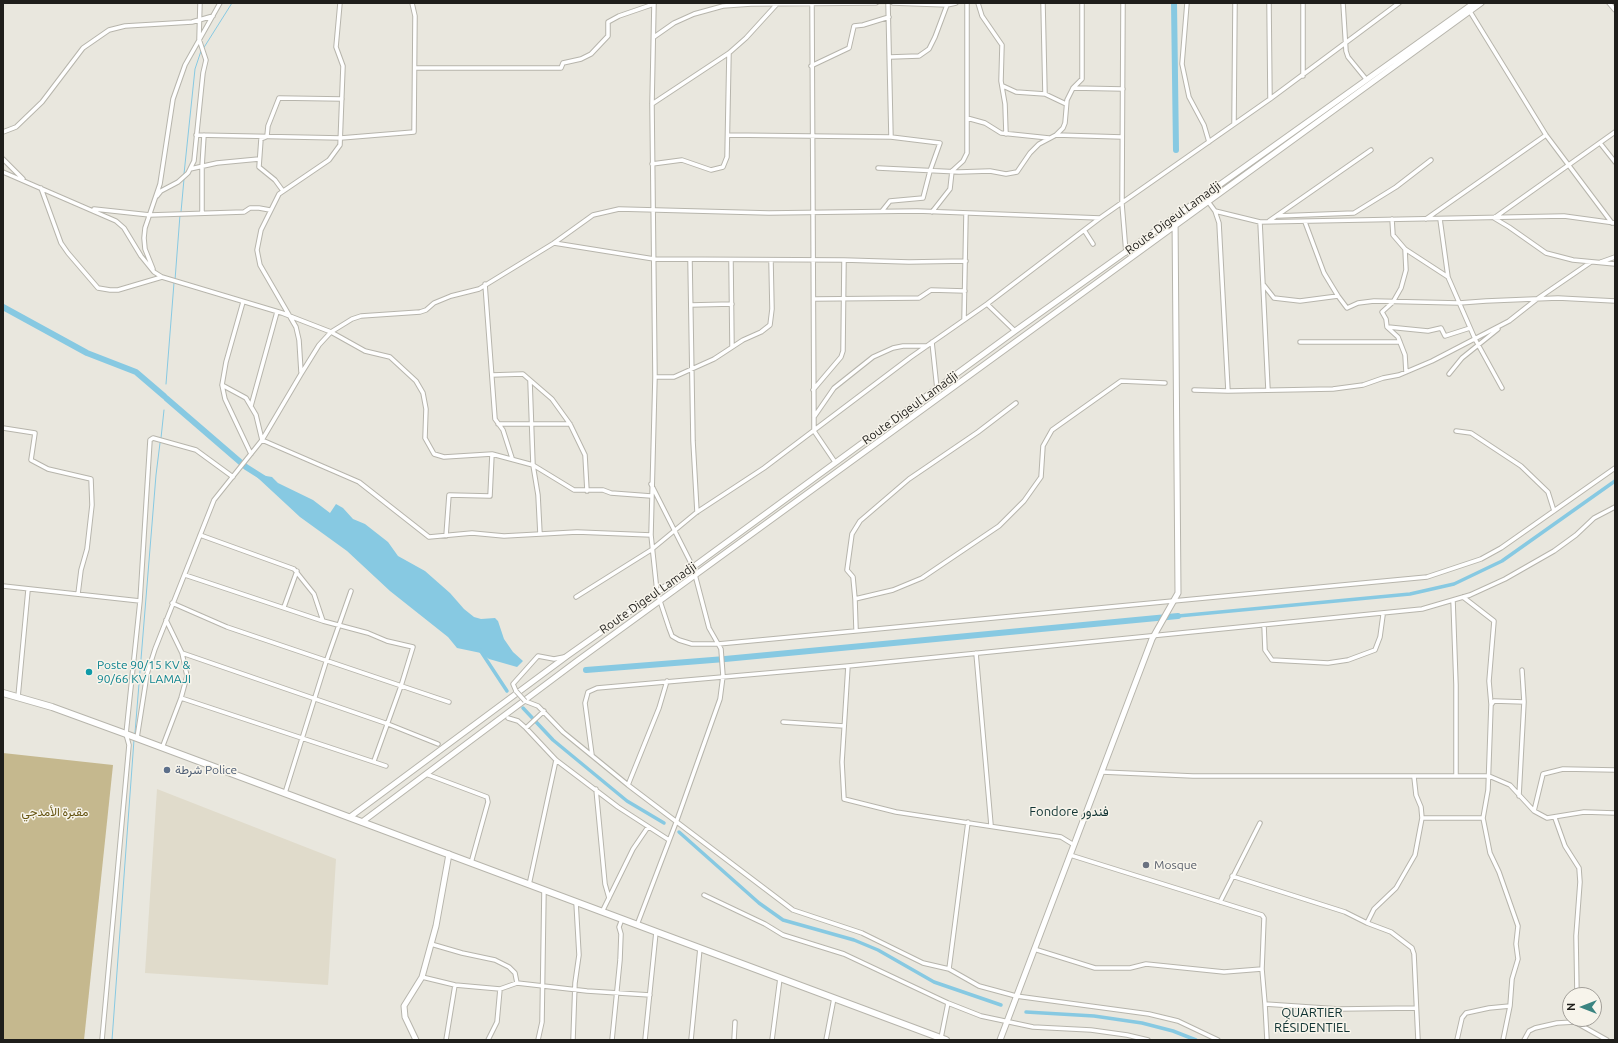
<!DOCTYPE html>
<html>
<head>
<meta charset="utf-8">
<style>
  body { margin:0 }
  #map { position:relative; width:1618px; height:1043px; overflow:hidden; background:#e9e7de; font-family:Ubuntu,sans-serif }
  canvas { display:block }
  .frame { position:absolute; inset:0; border:4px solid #1f1e1b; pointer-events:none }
  .north { position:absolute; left:1562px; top:987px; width:40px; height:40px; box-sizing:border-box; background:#f7f4eb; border:1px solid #a19e98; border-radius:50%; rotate:270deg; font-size:11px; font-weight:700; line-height:16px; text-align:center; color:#1f1e1b }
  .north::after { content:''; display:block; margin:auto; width:14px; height:18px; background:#3b8481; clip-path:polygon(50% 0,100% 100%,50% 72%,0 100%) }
</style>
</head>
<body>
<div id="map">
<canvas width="1618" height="1043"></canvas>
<div class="frame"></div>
<div class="north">N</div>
</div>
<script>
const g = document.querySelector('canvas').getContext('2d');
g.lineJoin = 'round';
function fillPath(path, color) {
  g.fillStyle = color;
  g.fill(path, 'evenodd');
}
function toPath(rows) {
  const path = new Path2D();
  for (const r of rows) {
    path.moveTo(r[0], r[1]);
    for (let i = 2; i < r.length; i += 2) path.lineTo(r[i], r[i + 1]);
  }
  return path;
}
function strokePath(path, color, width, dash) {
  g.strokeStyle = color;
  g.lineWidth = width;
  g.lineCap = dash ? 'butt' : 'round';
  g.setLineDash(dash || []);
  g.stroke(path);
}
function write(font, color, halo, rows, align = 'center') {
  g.font = font + ' Ubuntu,Vazirmatn,sans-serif';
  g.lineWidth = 3;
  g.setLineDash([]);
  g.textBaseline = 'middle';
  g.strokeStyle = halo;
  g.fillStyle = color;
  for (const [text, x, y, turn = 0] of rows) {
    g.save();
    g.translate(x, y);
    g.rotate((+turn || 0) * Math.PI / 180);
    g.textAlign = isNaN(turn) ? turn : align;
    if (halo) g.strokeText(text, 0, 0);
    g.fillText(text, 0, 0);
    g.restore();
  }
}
const built = toPath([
  [157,789,336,859,328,985,145,973]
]);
const green = toPath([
  [3,753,113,765,84,1040,3,1040]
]);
const water = toPath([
  [260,475,272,477,278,483,313,500,330,513,336,504,343,508,353,519,365,524,388,542,398,556,425,571,450,593,464,609,474,617,481,619,495,618,498,621,504,639,513,652,523,661,517,667,489,659,481,653,457,648,448,637,390,591,347,551,300,517,259,479,257,477]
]);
const stream = toPath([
  [203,49,232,3],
  [184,174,195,69,201,51],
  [181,212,184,179],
  [175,280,180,215],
  [166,384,174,283],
  [161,438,164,410],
  [135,733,156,475,160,443],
  [112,1040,134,740]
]);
const canal = toPath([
  [1178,616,1410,594,1454,584,1502,561,1615,481],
  [480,650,507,691],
  [523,708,553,740,627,801,664,823],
  [679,832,759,903,783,920,854,940,878,950,934,982,1001,1005],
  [1026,1012,1094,1016,1142,1023,1173,1031,1196,1040]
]);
const river = toPath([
  [1174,3,1176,150],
  [3,307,87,353,136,372,164,396],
  [166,398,246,467,265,479],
  [586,670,725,659,1178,616]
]);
const street = toPath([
  [654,3,652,104,655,377,651,535,657,592,669,628,672,636,679,640,692,644,718,644,1427,577,1481,559,1501,548,1615,468],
  [812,3,814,431,835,462],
  [893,3,947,5,956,3],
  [978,3,982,16,1002,45,1001,81,1005,104,1006,134],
  [1043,3,1045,94,1066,104],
  [1123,3,1122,204,1126,253],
  [1187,3,1182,64,1189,97,1204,125,1209,142],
  [1269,3,1270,99],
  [1303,3,1303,76],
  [1343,3,1346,51,1348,57,1366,79],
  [1609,3,1615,10],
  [1469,10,1546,135,1612,223],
  [654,37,674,23,694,14,723,6,751,4,876,3],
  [890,57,919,56,929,49,935,37,947,5],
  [811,66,849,48,854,26,863,25,889,17],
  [415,68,561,68,563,63,581,59,591,54,608,36,608,22,619,16,654,4],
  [1003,86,1016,92,1045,94],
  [1073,88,1123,89],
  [652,104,729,53,746,38,777,4],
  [967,118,985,123,1001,133,1049,138],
  [1234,124,1235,3],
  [3,132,16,127,42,102,83,48,109,30,125,26,192,22,213,16],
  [1615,132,1494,218,1509,227,1546,253,1573,260,1615,264],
  [196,135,341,138,414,132,415,16,412,3],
  [728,135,891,137],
  [1056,135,1122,137],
  [267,136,268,126,279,98,342,99],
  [266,137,261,139,259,167,275,180,283,191],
  [1600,143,1615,162],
  [3,159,23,179],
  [652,164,682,160,711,170,723,167,727,157,729,53],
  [878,168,959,172,990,171,1006,174,1017,172,1030,153,1039,144,1056,135,1063,128,1065,123,1067,100,1073,88,1082,79,1082,3],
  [190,169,194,161,203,73,206,60,199,39,200,3],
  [3,172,116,221,124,228,141,256,154,272,162,277,282,313,331,332,365,351,390,357,416,381,423,393,426,409,425,438,434,454,444,457,492,454,533,465,574,490,603,490,611,493,651,496],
  [41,188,61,243,68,253,98,288,110,290,118,290,162,277],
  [157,196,161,191,178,182,188,173,190,169,217,163,259,159],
  [1204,196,1215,211,1219,223,1228,391],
  [94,209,150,215,244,212,250,208,259,208,270,210],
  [882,211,890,201,923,198,930,171,940,143,891,137,888,3],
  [1215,211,1260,222,1564,216,1615,223],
  [932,212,950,189,952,171,963,161,967,153,967,3],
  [202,213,202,167,204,135],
  [1277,216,1354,213,1396,187,1431,160],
  [1392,219,1393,235,1405,249,1448,277],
  [1426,219,1546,135],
  [1440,219,1448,277,1475,339,1502,388],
  [1269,221,1371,150],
  [1260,222,1268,390],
  [1305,222,1324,273,1338,296],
  [1084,230,1093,244],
  [554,243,654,259,844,260,909,262,966,261],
  [1405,249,1406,270,1401,288,1393,302,1382,312,1386,319,1387,327,1398,337,1405,355,1406,372],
  [690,260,693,441,697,512],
  [731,261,732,347],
  [1601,262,1615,257],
  [153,269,145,249,144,238,145,228,160,184,173,99,185,65,220,3],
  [485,284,495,419,503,430,512,458],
  [1263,284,1274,298,1300,301,1338,296,1347,308,1358,303,1374,301,1459,303,1486,301,1558,298,1615,301],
  [814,299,919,298,931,290,965,291],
  [243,302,226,362,222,385,225,399,251,454],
  [987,304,1015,331],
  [691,305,732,304],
  [964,320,966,214],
  [1388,327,1428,331,1441,328,1445,336,1470,328],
  [932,342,937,389],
  [1300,342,1400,342],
  [301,372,299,340,296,327,260,265,257,250,261,230,279,194,329,160,340,145,343,66,336,47,340,3],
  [1449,374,1462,358,1498,329],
  [492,375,523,374,552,399,570,424,585,455,587,491],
  [655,377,674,377,714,359,743,340,761,332,770,325,772,309,771,261],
  [530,381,533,465,538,495,540,534],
  [222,385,246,398,256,415,262,440,359,482,429,537,472,533,504,536,577,532,651,535],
  [813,390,841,357,843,351,844,260],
  [1194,390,1228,391,1333,389,1363,385,1383,378,1399,375,1432,361,1509,321,1537,299,1591,262],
  [251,406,277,312],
  [814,417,834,388,873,357,893,348,903,346,927,346],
  [498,424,570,424],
  [3,428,35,433,31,460,48,469,91,479,92,505,87,549,81,570,78,594],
  [1456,431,1471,433,1521,466,1548,492,1554,511],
  [200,535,294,569,314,594,323,621],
  [446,536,449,495,490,496,492,454],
  [185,575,323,621,368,633,387,641,413,647,401,686,374,761],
  [3,586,140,601],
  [576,597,651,550,697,512,764,468,911,357,987,304,1100,218,1270,99,1399,3],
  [1463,597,1494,621,1489,681,1491,704],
  [855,599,853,577,847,570,852,534,860,521,909,479,978,432,1016,403],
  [1453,600,1456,685,1456,776],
  [172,603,227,627,449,702],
  [284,607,297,571],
  [1264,625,1265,650,1272,660,1328,663,1348,660,1375,650,1380,637,1383,615],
  [856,629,855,599,893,590,922,578,999,526,1024,501,1041,477,1043,446,1052,430,1121,381,1165,383],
  [182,653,388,724,438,744],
  [976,653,991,825],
  [848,666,842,762,844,799,896,812,1061,837,1074,845],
  [516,691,513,684,538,656,554,659,564,657],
  [18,697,28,590],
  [181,698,386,766],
  [525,701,538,706,563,732,628,785,793,910,862,933,923,963,949,969,979,986,1016,996,1149,1014,1178,1021,1218,1040],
  [508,718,518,721,526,728,556,760,618,807,669,840],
  [783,722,844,726],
  [526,728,544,711],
  [137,738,147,674,155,649,214,500,262,440,301,374,319,345,331,332,352,319,361,316,420,312,426,310,434,303,451,296,479,289,554,243,593,215,619,209,769,213,917,211,1100,218],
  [162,748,181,698,187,676,182,653,166,620],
  [592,755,585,703,588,692,597,688,848,666,1422,609,1470,595,1505,579,1554,551,1576,535,1594,518,1615,507],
  [1102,772,1193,776,1489,776,1510,785,1534,811,1547,818,1584,812,1615,813],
  [426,774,487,797,488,802,471,863],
  [628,785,659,708,667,681],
  [596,789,605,884,609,898],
  [285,793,326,662,351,591],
  [1519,796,1524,702,1522,670],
  [1534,811,1543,774,1563,769,1615,770],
  [1422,818,1483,818],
  [1555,818,1565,846,1579,868,1580,882,1576,936,1577,995],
  [1070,855,1262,915,1264,918,1262,969,1265,1004,1339,1009,1416,1008],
  [1232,876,1345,912,1367,923,1391,932,1412,948,1414,954,1418,1040],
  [529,885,556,760],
  [704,895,765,924,783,935,844,954,948,1003,981,1016,1033,1027,1091,1030,1127,1035,1148,1040],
  [1220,902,1260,823],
  [602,912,633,849,648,827],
  [1367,923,1374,909,1396,888,1415,855,1422,818,1421,807,1416,795,1414,777],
  [637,925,677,820,720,699,723,676,721,649,709,628,693,567,651,484],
  [431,944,462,953,495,960,509,967,515,973,517,983,587,991,650,995],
  [1034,949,1095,968,1130,968,1146,964,1224,972,1262,969],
  [949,969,968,822],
  [422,977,455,985,500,989,517,983],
  [1265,1004,1267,1040],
  [941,1038,948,1003],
  [102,1040,129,745,126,734,140,601,150,440,153,438,196,450,233,477],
  [446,1040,455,985],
  [488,1040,497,1022,500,989],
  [538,1040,542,1022,544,890],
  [573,1040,575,983,579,955,576,902],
  [612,1040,620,960,621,934,619,927,622,919],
  [645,1040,656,932],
  [691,1040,700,948],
  [734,1040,735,1022],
  [772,1040,780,978],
  [826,1040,834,998],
  [1457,1040,1462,1018,1466,1013,1489,1008,1510,1006],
  [1503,1040,1510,1006,1512,979,1518,959,1516,944,1518,926,1499,872,1490,853,1483,818,1488,790,1491,705,1494,701,1524,702],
  [1524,1040,1529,1031,1535,1028,1557,1023,1575,1022,1607,1040]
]);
const secondary = toPath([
  [350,817,567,656,693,567,1015,331,1474,3],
  [362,822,577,661,1481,3],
  [416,1040,405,1017,404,1006,422,977,436,926,449,854],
  [1000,1040,1152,639,1178,593,1175,216]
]);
const highway = toPath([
  [3,693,52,707,126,734,946,1040]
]);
const streetBridge = toPath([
  [516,691,525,701]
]);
const markers = [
  [89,672,4,"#0f9aa8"],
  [167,770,4,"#5c6f8a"],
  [1146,865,4,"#6b7280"]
];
const streetNames = [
  ["Route Digeul Lamadji",1173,218,-36],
  ["Route Digeul Lamadji",910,408,-36],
  ["Route Digeul Lamadji",648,598,-35]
];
const cultureNames = [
  ["Poste 90/15 KV &",97,665],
  ["90/66 KV LAMAJI",97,679]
];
const serviceNames = [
  ["شرطة Police",175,770]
];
const parkNames = [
  ["مقبرة الأمدجي",55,812]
];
const worshipNames = [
  ["Mosque",1154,865]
];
const neighbourhoodNames = [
  ["Fondore فندور",1069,812],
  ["QUARTIER",1312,1013],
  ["RÉSIDENTIEL",1312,1028]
];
fillPath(built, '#e0dbcb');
fillPath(green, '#c5b88e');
fillPath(water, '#87c9e2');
strokePath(stream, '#87c9e2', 1);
strokePath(canal, '#87c9e2', 3.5);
strokePath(river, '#87c9e2', 6);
strokePath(street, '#b7b5ac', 5.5);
strokePath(secondary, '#b7b5ac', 7);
strokePath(highway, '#b7b5ac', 8);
strokePath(street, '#fff', 3.5);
strokePath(secondary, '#fff', 5);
strokePath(highway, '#fff', 6);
strokePath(streetBridge, '#b7b5ac', 5.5, []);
strokePath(streetBridge, '#fff', 3.5);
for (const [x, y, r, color] of markers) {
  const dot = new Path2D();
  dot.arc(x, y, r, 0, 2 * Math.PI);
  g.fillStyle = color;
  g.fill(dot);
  strokePath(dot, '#f7f4eb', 1.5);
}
write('12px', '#1f1e1b', '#f7f4eb', streetNames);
write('12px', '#0d838f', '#f7f4eb', cultureNames, 'left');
write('12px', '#4e5e75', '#f7f4eb', serviceNames, 'left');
write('12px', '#655310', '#f7f4eb', parkNames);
write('12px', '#5b616d', '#f7f4eb', worshipNames, 'left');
write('13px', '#113433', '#f7f4eb', neighbourhoodNames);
</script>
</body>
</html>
